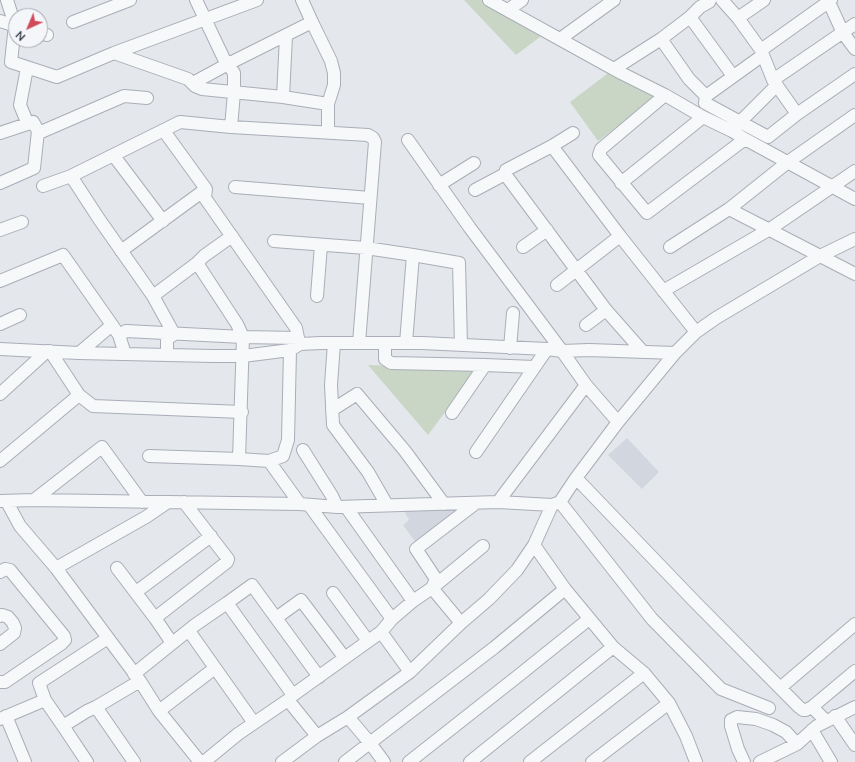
<!DOCTYPE html>
<html>
<head>
<meta charset="utf-8">
<style>
  body { margin:0 }
  #map { position:relative; width:855px; height:762px; overflow:hidden; background:#e4e7ec; font-family:Mulish,sans-serif }
  canvas { display:block }
  .north { position:absolute; left:8px; top:8px; width:40px; height:40px; box-sizing:border-box; background:#f4f6f9; border:1px solid #a4a8b1; border-radius:50%; rotate:224deg; font-size:11px; font-weight:700; line-height:16px; text-align:center; color:#2b3445 }
  .north::after { content:''; display:block; margin:auto; width:14px; height:18px; background:#d1495b; clip-path:polygon(50% 0,100% 100%,50% 72%,0 100%) }
</style>
</head>
<body>
<div id="map">
<canvas width="855" height="762"></canvas>
<div class="north">N</div>
</div>
<script>
const g = document.querySelector('canvas').getContext('2d');
g.lineJoin = 'round';
function fillPath(path, color) {
  g.fillStyle = color;
  g.fill(path, 'evenodd');
}
function toPath(rows) {
  const path = new Path2D();
  for (const r of rows) {
    path.moveTo(r[0], r[1]);
    for (let i = 2; i < r.length; i += 2) path.lineTo(r[i], r[i + 1]);
  }
  return path;
}
function strokePath(path, color, width, dash) {
  g.strokeStyle = color;
  g.lineWidth = width;
  g.lineCap = dash ? 'butt' : 'round';
  g.setLineDash(dash || []);
  g.stroke(path);
}
const built = toPath([
  [627,438,659,472,642,489,608,455],
  [403,509,463,509,417,544,403,525,409,520]
]);
const green = toPath([
  [464,0,482,0,544,34,516,55],
  [611,71,658,96,598,141,570,102],
  [368,365,477,369,428,435]
]);
const minor = toPath([
  [7,0,15,25,11,62,57,77,114,53,257,0],
  [196,0,224,59,228,64,312,22,302,0],
  [489,0,621,73,665,95,703,117,732,131,745,139,855,199],
  [722,0,738,18,761,50,773,80,797,114],
  [828,0,843,33,855,49],
  [508,10,522,0],
  [690,17,733,76],
  [738,18,764,0],
  [0,21,16,26],
  [73,22,130,0],
  [312,22,331,61,334,73,334,85,328,104],
  [40,33,47,35],
  [286,36,283,97,328,104,328,132],
  [560,39,614,0],
  [661,39,689,79,706,96,705,103,768,137,797,114,855,74],
  [761,50,831,0],
  [114,53,188,79,195,86,202,89,283,97],
  [27,68,20,105,27,122],
  [614,69,661,39,690,17,700,7,709,2,710,0],
  [773,80,855,24],
  [193,83,228,64,234,73,234,93,231,127],
  [665,95,601,149,599,155,647,213,745,139],
  [706,96,763,55],
  [735,127,777,85],
  [164,131,206,189,205,198,296,328,298,338],
  [0,133,33,122,38,131,41,132,124,96,147,98],
  [408,140,470,228,562,351,586,385,618,422],
  [552,146,620,236,696,332],
  [114,156,163,221],
  [505,174,606,310,643,352],
  [71,176,99,219,153,296,174,334,167,339,167,355],
  [0,183,34,168,38,131],
  [621,183,703,117],
  [439,185,474,163],
  [43,186,71,176,180,122,231,127,368,135,373,138,375,142,359,343],
  [235,187,370,198],
  [475,190,505,174,506,170,552,146,573,133],
  [729,209,855,274],
  [0,230,22,222],
  [274,241,366,248,413,255,406,343],
  [523,247,547,230],
  [670,247,729,209,788,162,855,115],
  [121,251,206,189],
  [413,255,459,263,461,345],
  [197,263,204,256,232,236],
  [0,281,63,255,119,335],
  [557,285,620,236],
  [663,291,770,229,855,171],
  [153,296,197,263,237,324,243,337,239,459,269,461,300,504],
  [317,296,321,245],
  [0,324,20,315],
  [586,325,606,310],
  [334,343,331,385,333,425,368,472,387,505],
  [385,343,385,359,391,363,485,365],
  [510,348,513,313],
  [0,349,79,353,213,356,243,356,290,350,300,344,321,343,422,343,547,349,562,351,589,350,675,353],
  [50,351,79,395,93,406,242,412],
  [79,353,112,325],
  [125,354,119,335,126,331,243,337,298,338,300,344],
  [0,394,47,351],
  [332,410,357,394,405,451,444,504],
  [452,413,485,365,534,367],
  [303,450,332,496,337,507],
  [476,452,547,349],
  [149,456,239,459],
  [0,461,79,395],
  [269,461,283,456,288,440,290,350],
  [576,478,696,603,799,707,803,710,806,710,812,707,826,721],
  [34,500,102,447,142,502],
  [0,501,34,500,300,504,337,507,498,502,552,505,560,502,576,478,618,422,675,353,696,332,716,318,820,256,855,239],
  [7,502,20,526,56,568,140,681],
  [498,502,586,385],
  [560,502,652,619,721,689,769,708],
  [346,507,413,601],
  [534,545,565,589,613,647,644,673,669,703,686,736,696,762],
  [56,568,146,517,168,502],
  [117,568,155,618,172,643],
  [0,572,5,569,10,570,64,636,65,640,61,644,5,682,0,682],
  [136,592,211,536],
  [333,593,368,641],
  [227,603,252,585,276,618,301,600,344,657],
  [0,616,2,615,8,617,13,623,15,628,14,633,0,644],
  [155,618,227,562,228,559,184,502],
  [276,618,319,677],
  [392,619,413,601,432,588,483,546],
  [461,623,432,588,436,579,416,549,476,503],
  [189,631,254,723],
  [381,632,410,672],
  [134,674,195,625,227,603,293,695],
  [780,688,855,624],
  [45,700,39,683,108,638],
  [288,700,317,736],
  [96,707,134,762],
  [812,707,855,671],
  [159,711,215,668],
  [6,716,25,762],
  [835,716,855,745],
  [348,717,370,743,384,762],
  [0,719,45,700,63,726,87,762],
  [63,726,87,711,96,707,140,681,159,711,200,762],
  [812,730,831,762],
  [204,762,238,734,288,700,293,695,381,632,392,619,309,505],
  [282,762,317,736,348,717,410,672,461,623,489,599,517,570,534,545,552,505],
  [345,762,495,647,565,589],
  [409,762,518,676,589,619],
  [470,762,613,647],
  [530,762,644,673],
  [592,762,669,703],
  [744,762,738,749,731,726,731,720,737,717,756,719,773,725,786,732,797,744],
  [760,762,797,744,817,726,855,707]
]);
fillPath(built, '#d2d6de');
fillPath(green, '#c9d6c5');
strokePath(minor, '#a9aeb7', 14);
strokePath(minor, '#f7f8fa', 12);
</script>
</body>
</html>
